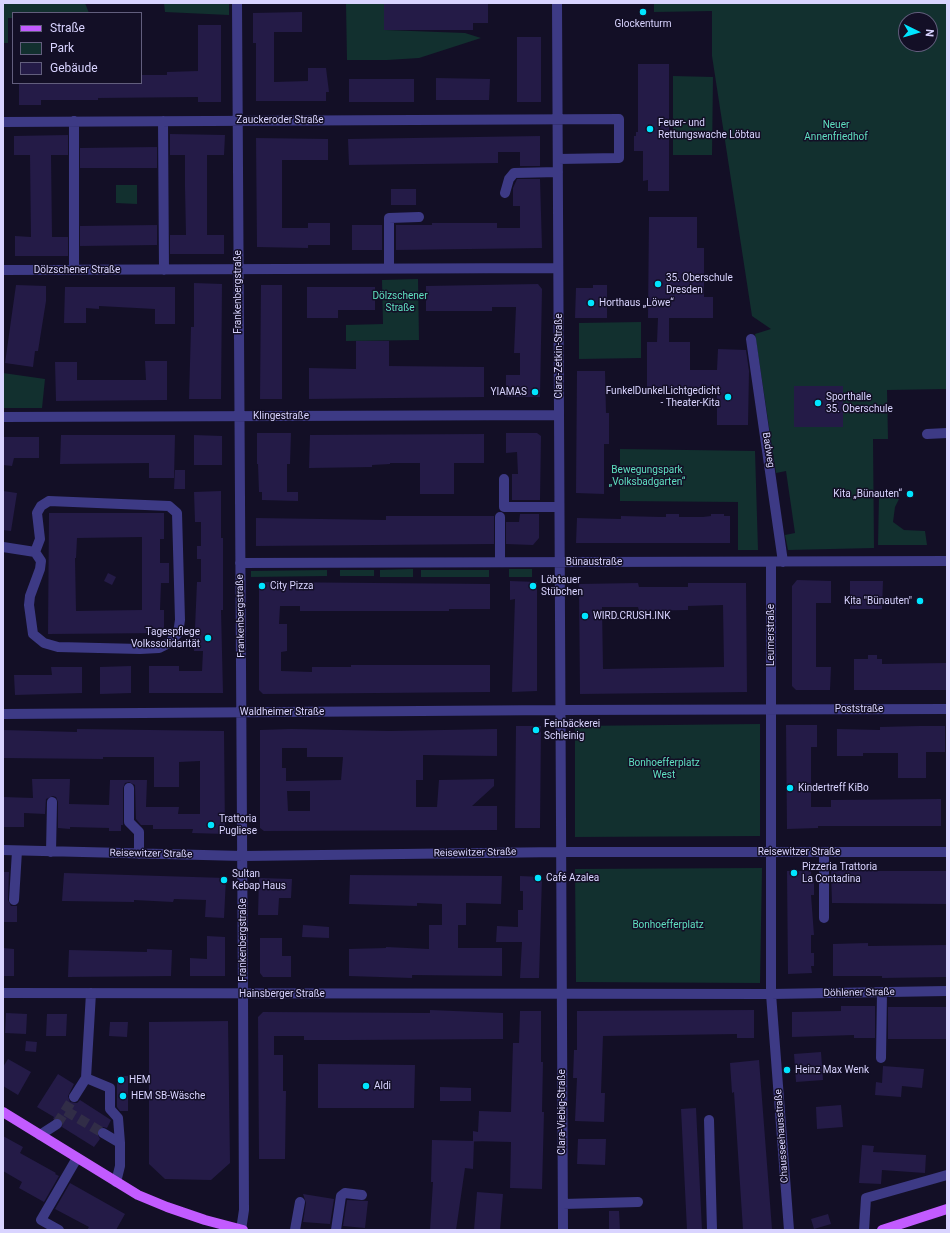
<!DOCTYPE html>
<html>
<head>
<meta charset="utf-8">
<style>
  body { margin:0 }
  #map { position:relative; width:950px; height:1233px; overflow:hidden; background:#130f26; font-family:Roboto,sans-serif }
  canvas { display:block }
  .frame { position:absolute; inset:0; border:4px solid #d9d4ff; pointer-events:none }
  .legend { position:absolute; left:12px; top:12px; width:130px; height:72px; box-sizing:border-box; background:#130f26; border:1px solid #625e7d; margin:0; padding:5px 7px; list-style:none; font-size:12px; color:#d9d4ff }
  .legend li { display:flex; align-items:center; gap:8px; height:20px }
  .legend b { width:20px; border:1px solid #625e7d }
  .north { position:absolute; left:898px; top:12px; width:40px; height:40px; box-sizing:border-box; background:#130f26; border:1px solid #625e7d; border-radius:50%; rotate:95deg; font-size:11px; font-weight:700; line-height:16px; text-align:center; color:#d9d4ff }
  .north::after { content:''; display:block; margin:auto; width:14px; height:18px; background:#00e5ff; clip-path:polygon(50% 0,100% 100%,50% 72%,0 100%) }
</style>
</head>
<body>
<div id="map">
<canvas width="950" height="1233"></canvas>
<div class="frame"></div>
<ul class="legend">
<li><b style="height:5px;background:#c25bff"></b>Straße</li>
<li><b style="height:11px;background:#12302f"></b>Park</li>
<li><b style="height:11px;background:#241b47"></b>Gebäude</li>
</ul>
<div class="north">N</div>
</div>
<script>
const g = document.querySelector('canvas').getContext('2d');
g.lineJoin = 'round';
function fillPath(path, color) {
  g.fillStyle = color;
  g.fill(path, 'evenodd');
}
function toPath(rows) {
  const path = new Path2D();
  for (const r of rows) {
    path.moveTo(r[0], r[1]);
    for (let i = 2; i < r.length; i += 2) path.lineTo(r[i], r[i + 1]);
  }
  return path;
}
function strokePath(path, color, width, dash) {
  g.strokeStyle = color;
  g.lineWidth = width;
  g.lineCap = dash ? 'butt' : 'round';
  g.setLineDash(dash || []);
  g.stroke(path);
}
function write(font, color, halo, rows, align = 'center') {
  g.font = font + ' Roboto,sans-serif';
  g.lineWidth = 3;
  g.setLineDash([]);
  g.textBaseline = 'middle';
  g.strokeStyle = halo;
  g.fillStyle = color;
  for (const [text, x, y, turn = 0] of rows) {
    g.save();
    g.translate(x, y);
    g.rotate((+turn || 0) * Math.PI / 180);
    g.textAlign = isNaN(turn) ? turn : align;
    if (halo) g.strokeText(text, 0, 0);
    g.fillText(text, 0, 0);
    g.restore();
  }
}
const green = toPath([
  [3,3,85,3,89,13,13,13,13,18,8,18,8,43,3,43],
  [164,3,229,3,229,15,165,12],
  [346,3,384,3,385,30,465,33,481,38,419,58,387,60,347,60],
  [654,3,947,3,947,389,887,390,888,439,873,439,874,548,788,550,785,535,795,533,786,471,776,473,755,334,771,329,752,316,712,56,712,11,654,12],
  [906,20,930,20,930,44,906,44],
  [673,76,713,77,712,155,673,155],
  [116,185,137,185,137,204,116,203],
  [418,279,419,340,346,341,346,325,383,324,382,280],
  [641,322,641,358,579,359,579,323],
  [3,373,45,379,42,408,3,408],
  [620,449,755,451,758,550,738,550,738,502,620,501],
  [879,496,899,499,895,507,893,522,904,530,925,531,927,545,878,545],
  [413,569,413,577,380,577,380,570],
  [509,569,532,569,532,577,509,577],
  [327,570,327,576,251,577,251,571],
  [340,570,374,570,374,576,340,576],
  [421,570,489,570,489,577,421,577],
  [760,724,760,836,575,837,575,726],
  [762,868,760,983,576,982,575,869]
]);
const building = toPath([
  [384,3,488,3,488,23,473,23,473,30,384,30],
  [302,12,302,32,274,32,274,82,308,81,308,68,326,68,329,92,326,92,326,101,256,101,256,43,253,43,253,13],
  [198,25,221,25,221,102,198,102,198,97,98,98,98,100,41,100,41,105,19,105,19,83,141,83,141,75,167,75,167,72,198,71],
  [517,37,541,37,541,102,517,102],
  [638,64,669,64,669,191,648,191,648,180,643,181,643,151,634,151,634,136,636,136,636,132,638,132],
  [436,78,490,79,489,100,436,100],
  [349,79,414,79,414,102,349,102],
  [170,134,225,135,224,155,207,155,207,235,224,235,224,254,170,254,170,235,186,235,185,187,185,155,170,155],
  [68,135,68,155,51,155,52,237,68,237,68,256,15,256,15,236,31,237,30,155,14,155,14,136],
  [540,136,540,166,520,166,520,152,498,152,498,163,349,165,348,139],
  [256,138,328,139,328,160,282,160,282,228,308,228,308,223,330,223,330,245,308,245,308,248,257,247],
  [157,147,157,168,80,168,80,148],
  [517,179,540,179,542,248,396,250,396,225,432,225,432,223,497,223,497,228,520,228,520,206,513,206,513,188],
  [391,189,416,189,416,205,391,205],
  [649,217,697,217,697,248,704,248,704,297,713,297,713,318,669,318,669,342,690,342,690,370,717,370,718,349,746,350,749,371,748,425,717,425,717,388,647,388,647,342,657,342,658,318,648,318],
  [157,225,157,245,80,246,80,226],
  [352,225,382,225,382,250,352,250],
  [194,283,222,284,221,399,189,399,191,327,194,327],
  [538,284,542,289,540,397,506,397,506,375,520,375,520,353,514,353,516,307,492,307,492,311,426,311,426,286],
  [16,285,46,286,46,301,38,351,35,351,33,367,5,363],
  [261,285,282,285,282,399,260,399],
  [593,285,607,285,607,318,575,318,576,288,593,288],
  [65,287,175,287,175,324,155,324,155,309,99,306,99,309,86,308,86,323,64,323],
  [307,287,375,287,375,310,338,310,338,318,307,318],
  [356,341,389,341,389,366,484,367,484,397,309,399,309,368,356,369],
  [145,361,167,361,167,400,56,401,55,362,77,362,77,380,146,380],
  [577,371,605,371,606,413,609,413,609,444,604,444,604,494,576,493],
  [794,386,843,386,843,427,794,427],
  [257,433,291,433,290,464,287,464,287,492,298,492,298,501,262,500,262,492,259,492,258,464,257,464],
  [506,433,537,433,541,436,540,500,512,500,512,474,518,474,517,452,506,453],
  [484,434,484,463,454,463,454,494,420,494,420,463,390,463,390,464,372,465,372,467,309,468,310,435],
  [61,435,175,435,174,478,149,478,149,463,60,464],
  [194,435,222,436,222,465,194,465],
  [3,437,39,437,39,458,14,458,12,466,3,465],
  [175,470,185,470,185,489,174,489],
  [3,491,17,493,11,531,3,530],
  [221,491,221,538,223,538,223,610,221,610,223,693,149,693,149,666,179,666,179,671,202,671,203,651,194,651,197,582,201,582,201,559,197,559,197,546,201,546,201,522,195,522,194,492],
  [49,513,164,513,164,539,160,539,160,563,169,563,169,583,161,583,160,610,164,610,164,633,48,634],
  [142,537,142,610,76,611,75,558,76,558,77,538],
  [520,514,539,514,539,538,533,545,506,544,506,522,519,522],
  [666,514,679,514,679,517,703,517,711,516,711,514,724,514,724,516,730,516,730,543,576,543,577,518,621,519,621,516,661,517,666,517],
  [386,516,494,516,494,544,256,546,256,518,386,520],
  [108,573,116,577,112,585,104,581],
  [797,580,831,581,831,603,816,603,816,667,831,667,830,690,796,690,792,686,792,586],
  [510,581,537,582,537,691,512,692,515,599,510,600],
  [850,581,883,581,882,609,850,609],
  [262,582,490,584,490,609,449,609,449,611,300,611,300,606,280,606,279,624,287,624,287,651,281,652,281,671,312,672,312,667,351,667,351,665,490,665,490,692,263,694,259,690,259,585],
  [638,583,639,587,688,587,688,583,746,583,747,692,580,694,579,584],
  [723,605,724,667,603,669,602,607,638,607,639,611,688,610,688,606],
  [868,655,877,655,877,659,882,659,882,664,947,663,947,690,854,690,854,659,868,659],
  [131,666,131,693,100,694,100,667],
  [51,667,82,667,82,693,15,695,14,675,52,675],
  [786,725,817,725,817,747,811,747,811,807,831,807,831,800,941,799,941,826,818,826,818,828,787,829],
  [516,726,541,726,540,828,515,828],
  [920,726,945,726,945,752,926,752,926,778,898,778,898,753,863,753,863,756,837,756,837,729,880,730,880,727],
  [77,729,224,731,225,834,192,833,193,829,153,829,153,825,141,825,136,819,135,785,129,782,125,783,123,788,123,825,121,825,121,831,109,831,109,828,70,827,70,829,58,828,58,802,56,797,53,796,46,799,45,814,24,813,24,827,3,827,3,797,33,798,32,779,70,779,69,804,109,805,110,780,147,780,146,807,179,807,178,814,200,814,200,761,179,762,179,787,154,787,154,757,103,757,103,759,3,758,3,730,77,732],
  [291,729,390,731,497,729,497,756,423,755,423,780,416,780,416,807,437,807,439,780,494,779,494,786,472,806,497,806,497,830,264,831,260,828,260,730],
  [282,748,307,748,307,757,343,757,341,780,286,781,286,768,282,768],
  [287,791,310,791,310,811,288,811],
  [787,871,811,871,811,882,814,882,814,895,811,895,814,935,811,935,811,953,814,953,814,966,811,966,812,973,788,974],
  [831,871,947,871,947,904,832,903],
  [3,872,9,872,8,900,3,900],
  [64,873,226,878,224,918,205,917,206,900,174,899,173,902,134,900,134,902,62,901],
  [350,875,502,876,501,904,466,903,466,925,458,925,458,948,502,948,502,976,412,975,412,978,349,976,349,949,386,948,386,947,429,949,429,925,442,925,442,904,417,903,417,906,349,904],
  [520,876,542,877,539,978,520,978,522,942,496,942,497,926,518,927,518,910,523,910,523,891,520,891],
  [259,878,292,879,291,898,279,898,278,915,258,915],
  [3,900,8,900,11,906,17,906,17,922,3,922],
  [303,925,329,927,329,938,302,937],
  [207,936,225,937,225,976,190,976,190,958,207,959],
  [260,938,282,938,282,956,291,956,291,977,263,977,260,973],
  [868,943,868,946,947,945,947,977,882,978,882,976,833,976,833,944],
  [3,948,14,949,14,976,3,976],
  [147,949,172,950,171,976,68,977,69,950,147,952],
  [841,1006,875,1006,875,1038,854,1038,854,1035,792,1037,792,1012,841,1011],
  [888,1007,947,1007,947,1039,888,1039],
  [430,1010,503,1013,503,1039,348,1040,304,1040,304,1036,274,1036,274,1055,283,1055,283,1091,286,1091,285,1159,259,1159,258,1017,263,1012,430,1013],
  [754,1010,754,1038,737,1038,737,1034,603,1036,601,1093,605,1093,604,1122,575,1121,577,1078,573,1078,574,1050,577,1050,577,1011],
  [520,1011,541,1011,541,1062,543,1062,542,1112,544,1112,542,1189,510,1188,511,1142,473,1141,473,1131,478,1132,479,1111,511,1112,513,1043,519,1043],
  [6,1013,27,1014,26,1034,5,1033],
  [47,1014,67,1014,66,1036,46,1036],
  [228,1021,230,1163,211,1180,165,1179,149,1164,149,1022],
  [110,1022,128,1022,127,1037,109,1036],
  [26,1041,37,1042,36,1052,25,1051],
  [821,1052,823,1080,796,1082,794,1054],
  [8,1059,31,1072,18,1095,3,1086,3,1067],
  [759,1060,772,1229,743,1230,734,1092,732,1093,730,1063],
  [318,1064,415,1065,414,1108,318,1108],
  [883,1066,924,1069,922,1088,902,1086,901,1097,875,1095,876,1082,882,1083],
  [58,1074,74,1084,68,1096,70,1102,77,1103,80,1100,111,1120,107,1128,103,1127,98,1129,97,1133,100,1139,94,1147,62,1127,63,1123,60,1118,53,1119,54,1117,37,1107],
  [117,1076,128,1076,128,1111,120,1111,117,1107],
  [440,1087,471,1088,471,1101,440,1101],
  [841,1105,843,1127,817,1129,816,1107],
  [696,1108,702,1230,687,1230,681,1109],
  [3,1136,23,1147,20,1153,56,1173,55,1174,59,1176,44,1202,19,1188,22,1182,3,1171],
  [578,1139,606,1139,605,1165,577,1164],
  [432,1140,474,1141,473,1169,465,1168,456,1230,430,1230,433,1182,431,1182],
  [862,1145,874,1146,873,1152,926,1155,925,1173,882,1170,881,1184,859,1183],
  [70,1183,125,1214,116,1230,87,1230,89,1227,55,1209],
  [477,1192,503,1194,500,1230,474,1230],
  [303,1194,334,1199,330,1224,303,1222,306,1203],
  [347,1200,368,1201,365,1228,343,1226],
  [609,1211,619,1211,620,1230,609,1230],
  [828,1214,831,1224,814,1229,811,1219]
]);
const minorTunnel = toPath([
  [66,1111,103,1133],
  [57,1124,74,1097]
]);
const minor = toPath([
  [237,3,243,994,244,1210,241,1230],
  [557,3,563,1230],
  [74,121,74,270],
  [163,121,164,270],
  [3,122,619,119,619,158,558,159],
  [505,193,509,179,514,173,558,172],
  [389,268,389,218,419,217],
  [3,270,558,268],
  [751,339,783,562],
  [3,417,559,415],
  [927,434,947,433],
  [504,479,504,507,559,507],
  [49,501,169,506,177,513,180,620,178,633,169,643,159,648,140,649,58,647,44,643,33,634,29,605,30,596,40,569,41,561,35,552,40,539,37,513,41,506,49,501],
  [500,517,500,562],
  [3,547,35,552],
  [771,562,771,994,789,1230],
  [240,563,947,561],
  [3,714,560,710,947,709],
  [129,788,129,822,139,832,139,854],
  [3,850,243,856,561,852,947,852],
  [51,852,52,802],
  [824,852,824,918],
  [14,900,17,851],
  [3,993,771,994,947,991],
  [91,993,86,1078,110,1088,110,1109,118,1118,120,1143,120,1166,116,1182],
  [881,1058,882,992],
  [74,1097,86,1078],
  [709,1120,712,1230],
  [103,1133,120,1143],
  [40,1135,57,1124],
  [563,1204,638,1202],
  [59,1230,41,1220,77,1158],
  [295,1230,300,1202],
  [336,1230,341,1196,345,1193,362,1195],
  [864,1230,866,1198,947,1175]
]);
const major = toPath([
  [3,1112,138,1195,167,1207,205,1220,243,1230],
  [882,1230,947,1209]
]);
const markers = [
  [643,12,4,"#00e5ff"],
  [650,129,4,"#00e5ff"],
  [658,284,4,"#00e5ff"],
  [591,303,4,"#00e5ff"],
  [535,392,4,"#00e5ff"],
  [728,397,4,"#00e5ff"],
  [818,403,4,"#00e5ff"],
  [910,494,4,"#00e5ff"],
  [262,586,4,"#00e5ff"],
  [533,586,4,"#00e5ff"],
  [920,601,4,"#00e5ff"],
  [585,616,4,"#00e5ff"],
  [208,638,4,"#00e5ff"],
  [536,730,4,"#00e5ff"],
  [790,788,4,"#00e5ff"],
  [211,825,4,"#00e5ff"],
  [794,873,4,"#00e5ff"],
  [538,878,4,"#00e5ff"],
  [224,880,4,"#00e5ff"],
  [787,1070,4,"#00e5ff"],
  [121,1080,4,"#00e5ff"],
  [366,1086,4,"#00e5ff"],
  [123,1096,4,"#00e5ff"]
];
const poiNames = [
  ["Glockenturm",643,24,"center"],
  ["Feuer- und",658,123],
  ["Rettungswache Löbtau",658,135],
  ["35. Oberschule",666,278],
  ["Dresden",666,290],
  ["Horthaus „Löwe“",599,303],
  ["FunkelDunkelLichtgedicht",720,391,"right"],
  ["- Theater-Kita",720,403,"right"],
  ["YIAMAS",527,392,"right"],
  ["Sporthalle",826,397],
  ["35. Oberschule",826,409],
  ["Kita „Bünauten“",902,494,"right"],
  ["Löbtauer",541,580],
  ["Stübchen",541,592],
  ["City Pizza",270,586],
  ["Kita \"Bünauten\"",912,601,"right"],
  ["WIRD.CRUSH.INK",593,616],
  ["Tagespflege",200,632,"right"],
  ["Volkssolidarität",200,644,"right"],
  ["Feinbäckerei",544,724],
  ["Schleinig",544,736],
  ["Kindertreff KiBo",798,788],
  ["Trattoria",219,819],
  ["Pugliese",219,831],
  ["Pizzeria Trattoria",802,867],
  ["La Contadina",802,879],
  ["Sultan",232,874],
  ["Kebap Haus",232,886],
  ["Café Azalea",546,878],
  ["Heinz Max Wenk",795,1070],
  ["HEM",129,1080],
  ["Aldi",374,1086],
  ["HEM SB-Wäsche",131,1096]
];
const streetNames = [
  ["Zauckeroder Straße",280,120],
  ["Dölzschener Straße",77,270],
  ["Frankenbergstraße",238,292,-90],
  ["Clara-Zetkin-Straße",559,356,-90],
  ["Klingestraße",281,416],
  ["Badweg",768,450,81],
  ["Bünaustraße",594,562],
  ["Frankenbergstraße",241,616,-91],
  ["Leumerstraße",771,635,-90],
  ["Poststraße",859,709],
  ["Waldheimer Straße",282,712],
  ["Reisewitzer Straße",799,852],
  ["Reisewitzer Straße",475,853,-1],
  ["Reisewitzer Straße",151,854,1],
  ["Frankenbergstraße",243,940,-90],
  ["Döhlener Straße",859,993,-1],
  ["Hainsberger Straße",282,994],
  ["Clara-Viebig-Straße",562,1112,-90],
  ["Chausseehausstraße",782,1136,-94]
];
const parkNames = [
  ["Neuer",836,125],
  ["Annenfriedhof",836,137],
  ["Dölzschener",400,296],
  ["Straße",400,308],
  ["Bewegungspark",647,470],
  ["„Volksbadgarten“",647,482],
  ["Bonhoefferplatz",664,763],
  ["West",664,775],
  ["Bonhoefferplatz",668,925]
];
fillPath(green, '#12302f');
fillPath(building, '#241b47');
strokePath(minorTunnel, '#312d47', 10, [10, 5]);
strokePath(minor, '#3d3a85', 10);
strokePath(major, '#c25bff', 10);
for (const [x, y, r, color] of markers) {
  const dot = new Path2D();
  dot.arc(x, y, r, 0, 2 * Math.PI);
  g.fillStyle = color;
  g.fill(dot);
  strokePath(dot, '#130f26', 1.5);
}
write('10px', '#d9d4ff', '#130f26', poiNames, 'left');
write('10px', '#d9d4ff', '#130f26', streetNames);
write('10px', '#5fe0c0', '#130f26', parkNames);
</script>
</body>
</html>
